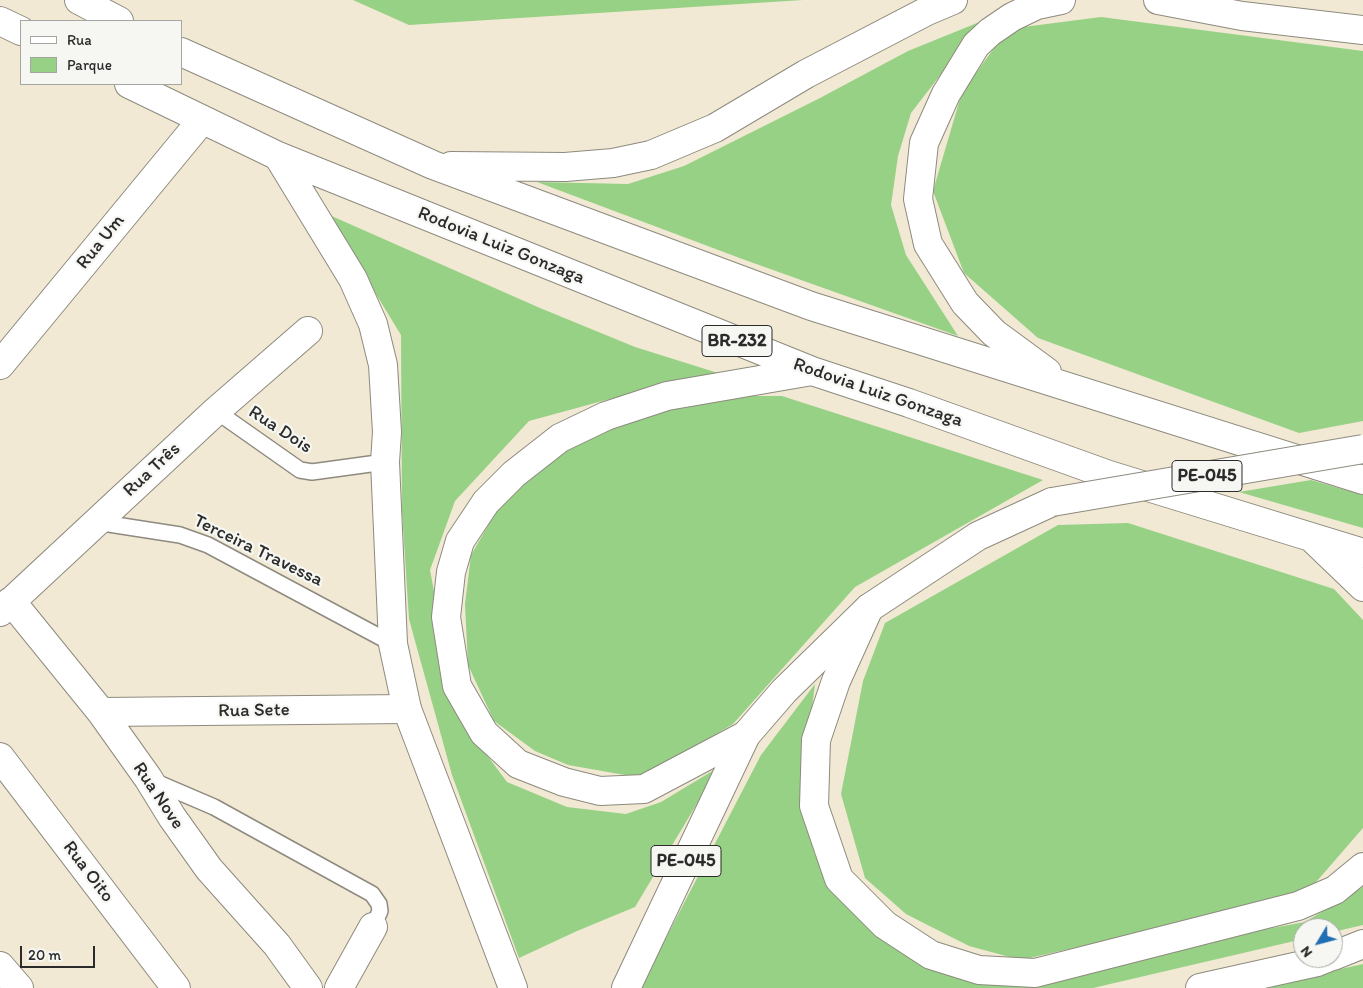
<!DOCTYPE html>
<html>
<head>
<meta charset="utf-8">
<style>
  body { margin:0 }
  #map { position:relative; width:1363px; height:988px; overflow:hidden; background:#f1e9d3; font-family:Itim,sans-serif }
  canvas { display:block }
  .legend { position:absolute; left:20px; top:20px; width:162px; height:65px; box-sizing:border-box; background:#f6f6f2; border:1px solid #a5a5a2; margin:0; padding:6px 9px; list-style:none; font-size:15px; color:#2b2b2b }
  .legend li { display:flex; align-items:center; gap:10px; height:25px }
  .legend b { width:25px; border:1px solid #a5a5a2 }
  .north { position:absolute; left:1293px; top:918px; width:50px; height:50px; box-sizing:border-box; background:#f6f6f2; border:1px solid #a5a5a2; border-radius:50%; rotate:233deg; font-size:14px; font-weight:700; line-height:20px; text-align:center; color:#2b2b2b }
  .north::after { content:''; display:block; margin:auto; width:18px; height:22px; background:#1f6fb2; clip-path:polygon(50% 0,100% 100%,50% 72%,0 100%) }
  .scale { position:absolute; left:20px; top:946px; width:75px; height:22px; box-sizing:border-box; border:2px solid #2b2b2b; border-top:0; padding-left:6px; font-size:15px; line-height:18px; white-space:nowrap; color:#2b2b2b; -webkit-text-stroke:4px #f6f6f2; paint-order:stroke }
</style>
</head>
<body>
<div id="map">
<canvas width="1363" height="988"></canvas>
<ul class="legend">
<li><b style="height:6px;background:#fff"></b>Rua</li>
<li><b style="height:14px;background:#96d185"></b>Parque</li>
</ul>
<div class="north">N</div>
<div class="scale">20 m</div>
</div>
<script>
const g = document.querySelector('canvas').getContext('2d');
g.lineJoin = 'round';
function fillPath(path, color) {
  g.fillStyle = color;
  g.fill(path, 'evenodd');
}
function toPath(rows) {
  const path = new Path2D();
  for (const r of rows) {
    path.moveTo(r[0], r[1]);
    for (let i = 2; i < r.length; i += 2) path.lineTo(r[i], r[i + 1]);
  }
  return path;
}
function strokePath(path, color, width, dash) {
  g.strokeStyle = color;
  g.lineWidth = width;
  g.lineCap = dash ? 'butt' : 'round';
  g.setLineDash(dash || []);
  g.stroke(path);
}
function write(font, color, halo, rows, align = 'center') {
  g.font = font + ' Itim,sans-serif';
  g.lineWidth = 4.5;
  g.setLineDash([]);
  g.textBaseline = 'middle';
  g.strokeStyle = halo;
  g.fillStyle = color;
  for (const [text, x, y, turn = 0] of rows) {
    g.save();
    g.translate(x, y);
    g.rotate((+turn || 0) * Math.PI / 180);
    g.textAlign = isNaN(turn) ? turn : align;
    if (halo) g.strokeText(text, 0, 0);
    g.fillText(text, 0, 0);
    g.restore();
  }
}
const green = toPath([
  [353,0,803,0,409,25],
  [1101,17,1363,51,1363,421,1299,433,1038,338,964,273,933,191,962,92,1008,29],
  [982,21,911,113,898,156,891,205,906,255,958,336,745,260,537,182,628,184,684,166,820,98,908,51],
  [327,214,540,308,635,347,718,373,606,400,529,421,455,501,430,570,457,715,507,782,567,807,626,814,661,802,719,767,635,907,577,931,519,958,452,775,409,619,402,511,401,335],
  [742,396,782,396,1043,480,855,587,733,724,642,778,568,765,535,751,494,721,468,665,465,604,471,555,496,512,521,478,562,440,627,416],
  [1311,480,1363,495,1363,528,1239,492],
  [1128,523,1334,589,1363,620,1363,828,1310,889,1121,937,1021,960,969,946,906,914,865,878,841,794,863,681,885,623,1058,525],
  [815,684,801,795,815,855,838,898,888,942,1027,973,1305,922,1363,887,1363,925,1333,932,1333,928,1303,928,1303,939,1093,988,640,988,761,755],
  [1363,964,1363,988,1256,988]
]);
const lane = toPath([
  [216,411,300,470,312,472,385,462],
  [96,522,180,535,208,545,393,644],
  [151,780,214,807,372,894,379,904,380,911,373,927]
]);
const street = toPath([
  [0,365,202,120],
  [11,601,101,712,148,778,172,817,209,869,277,945,308,988],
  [0,612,216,411,308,331],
  [101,712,407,709],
  [0,757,176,988],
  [0,966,19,988],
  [339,988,373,927]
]);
const primary = toPath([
  [626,988,746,735,784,691,869,608,978,536,1052,502]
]);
const highway = toPath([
  [79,0,119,21],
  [1158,0,1242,16,1363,30],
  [0,21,21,31],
  [181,52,433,165,811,306,1363,480],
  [129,84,278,156,812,371,909,403,1109,475,1363,553],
  [278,156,353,279,373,324,383,365,387,432,385,462,393,644,407,709,513,988],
  [451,166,565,167,613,163,651,155,715,128,806,74,927,11,953,0],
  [1047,372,994,333,965,303,928,244,918,199,924,143,946,94,976,45,990,32,1012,17,1037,5,1061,0],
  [1314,540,1363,587],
  [869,608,836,681,816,740,814,806,839,879,885,925,931,955,979,970,1035,973,1298,906,1335,890,1363,867],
  [746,735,644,789,600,791,564,782,518,764,484,733,457,686,446,617,451,572,460,541,486,502,514,474,560,438,606,416,667,396,812,371],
  [1333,956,1363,944],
  [1200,988,1317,962,1327,958]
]);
const primaryBridge = toPath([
  [1052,502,1363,449]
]);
const shields = [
  [737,341,70],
  [1207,476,70],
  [686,861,70]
];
const shieldNames = [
  ["BR-232",737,341],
  ["PE-045",1207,476],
  ["PE-045",686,861]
];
const streetNames = [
  ["Rua Um",101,242,-51],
  ["Rodovia Luiz Gonzaga",501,246,22],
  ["Rodovia Luiz Gonzaga",878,393,19],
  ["Rua Dois",280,430,33],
  ["Rua Três",152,470,-43],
  ["Terceira Travessa",258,551,26],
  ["Rua Sete",254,711,-1],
  ["Rua Nove",158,796,56],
  ["Rua Oito",88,872,53]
];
fillPath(green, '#96d185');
strokePath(lane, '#8e8a7f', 18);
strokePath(street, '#8e8a7f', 30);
strokePath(primary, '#8e8a7f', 30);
strokePath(highway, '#8e8a7f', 30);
strokePath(lane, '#fff', 15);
strokePath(street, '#fff', 28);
strokePath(primary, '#fff', 28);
strokePath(highway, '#fff', 28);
strokePath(primaryBridge, '#8e8a7f', 30, []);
strokePath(primaryBridge, '#fff', 28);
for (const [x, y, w] of shields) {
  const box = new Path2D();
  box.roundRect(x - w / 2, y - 15.5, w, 31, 4);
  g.fillStyle = '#f6f6f2';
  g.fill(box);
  strokePath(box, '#2b2b2b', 1);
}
write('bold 18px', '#2b2b2b', null, shieldNames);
write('19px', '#2b2b2b', '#f6f6f2', streetNames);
</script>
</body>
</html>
